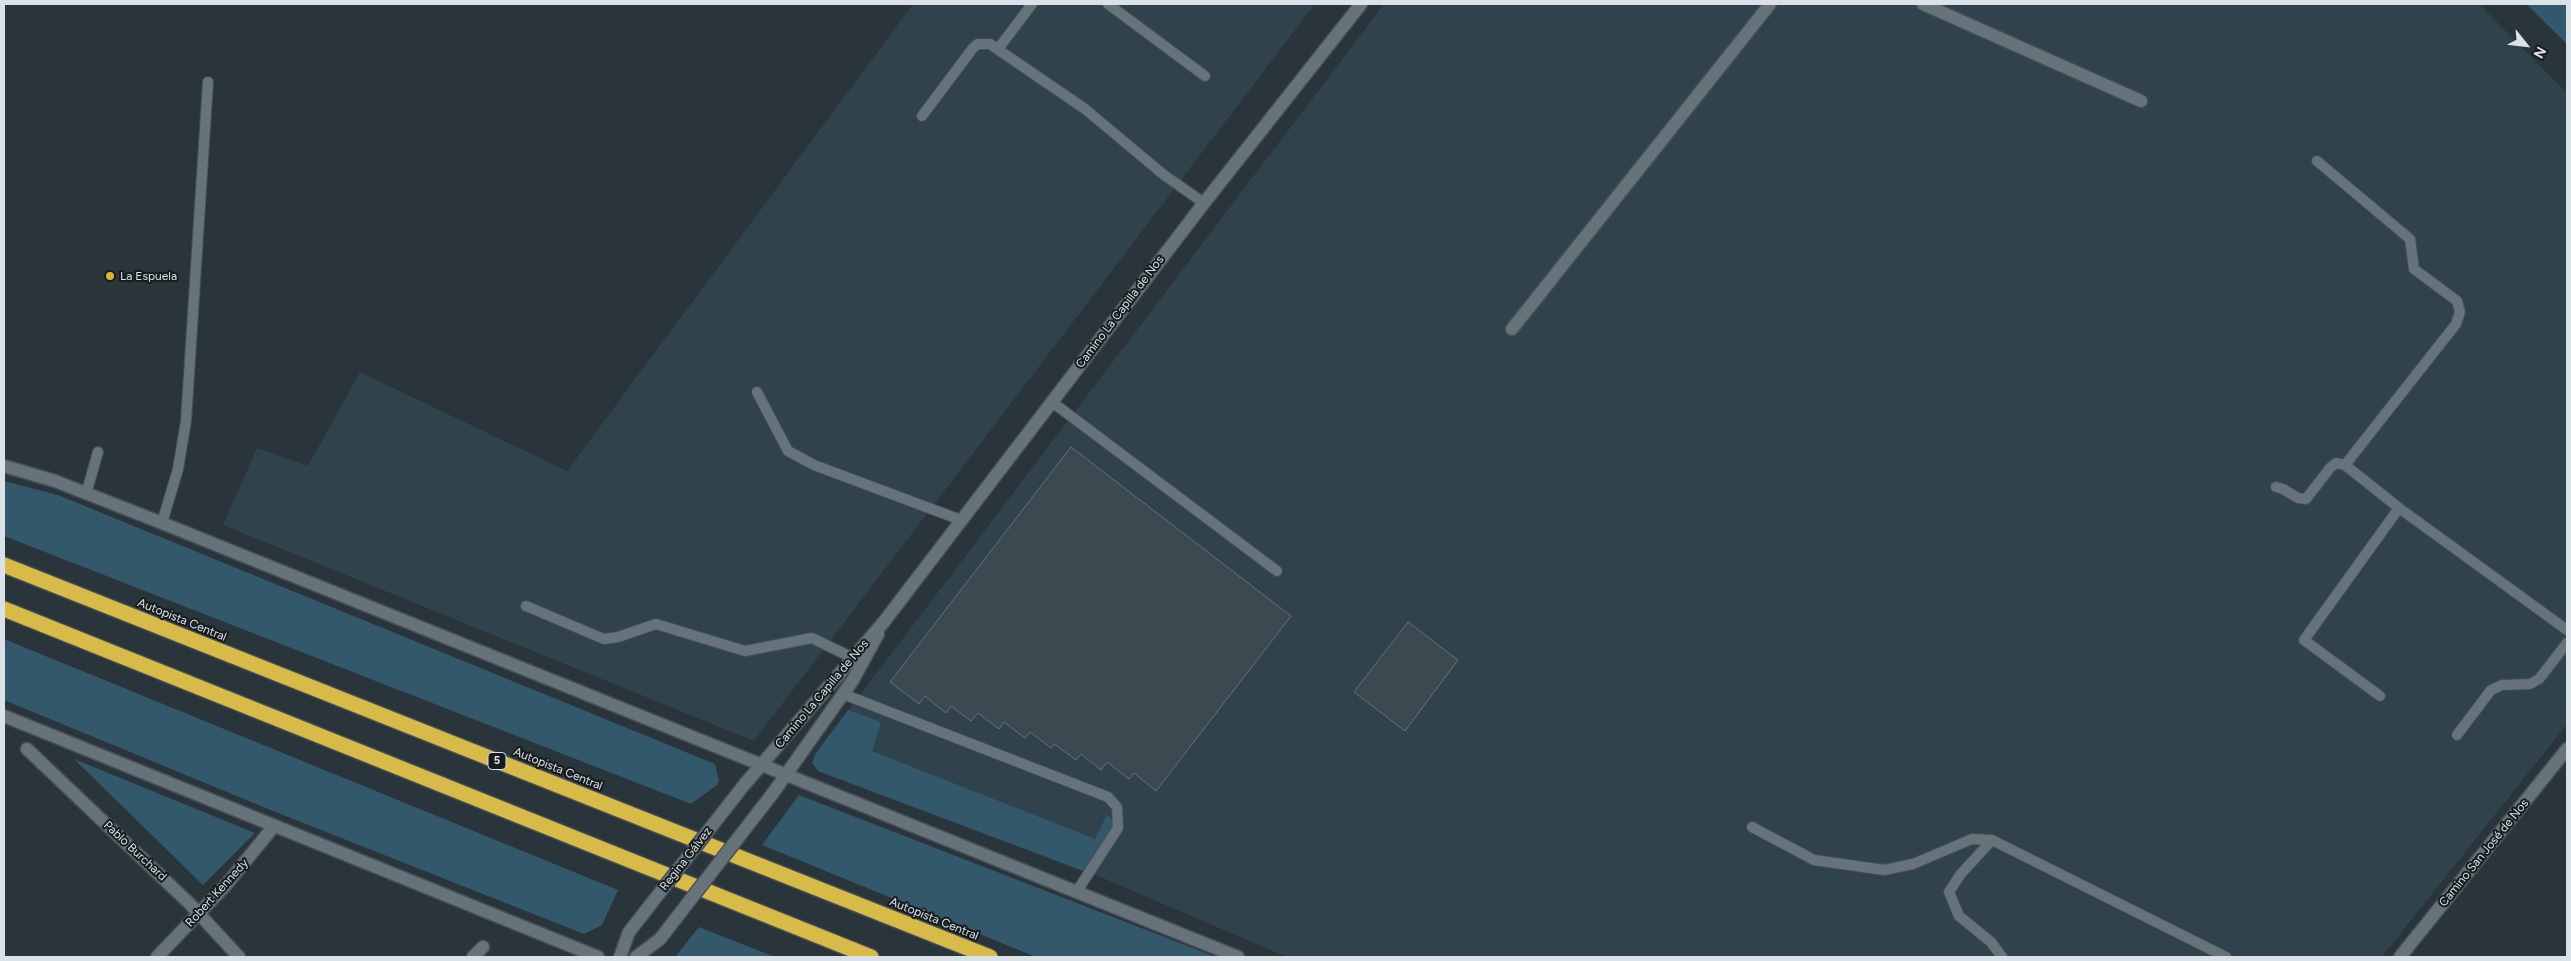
<!DOCTYPE html>
<html>
<head>
<meta charset="utf-8">
<style>
  body { margin:0 }
  #map { position:relative; width:2571px; height:961px; overflow:hidden; background:#29343b; font-family:Figtree,sans-serif }
  canvas { display:block }
  .frame { position:absolute; inset:0; border:5px solid #dbe2e7; pointer-events:none }
  .north { position:absolute; left:2501px; top:20px; width:50px; height:50px; -webkit-text-stroke:4px #161b1e; paint-order:stroke; rotate:119deg; font-size:14px; font-weight:700; line-height:20px; text-align:center; color:#dbe2e7 }
  .north::after { content:''; display:block; margin:auto; width:18px; height:22px; background:#dbe2e7; clip-path:polygon(50% 0,100% 100%,50% 72%,0 100%) }
</style>
</head>
<body>
<div id="map">
<canvas width="2571" height="961"></canvas>
<div class="frame"></div>
<div class="north">N</div>
</div>
<script>
const g = document.querySelector('canvas').getContext('2d');
g.lineJoin = 'round';
function fillPath(path, color) {
  g.fillStyle = color;
  g.fill(path, 'evenodd');
}
function toPath(rows) {
  const path = new Path2D();
  for (const r of rows) {
    path.moveTo(r[0], r[1]);
    for (let i = 2; i < r.length; i += 2) path.lineTo(r[i], r[i + 1]);
  }
  return path;
}
function strokePath(path, color, width, dash) {
  g.strokeStyle = color;
  g.lineWidth = width;
  g.lineCap = dash ? 'butt' : 'round';
  g.setLineDash(dash || []);
  g.stroke(path);
}
function write(font, color, halo, rows, align = 'center') {
  g.font = font + ' Figtree,sans-serif';
  g.lineWidth = 4;
  g.setLineDash([]);
  g.textBaseline = 'middle';
  g.strokeStyle = halo;
  g.fillStyle = color;
  for (const [text, x, y, turn = 0] of rows) {
    g.save();
    g.translate(x, y);
    g.rotate((+turn || 0) * Math.PI / 180);
    g.textAlign = isNaN(turn) ? turn : align;
    if (halo) g.strokeText(text, 0, 0);
    g.fillText(text, 0, 0);
    g.restore();
  }
}
const built = toPath([
  [913,4,1315,4,754,741,223,525,257,448,308,466,360,372,567,471],
  [1384,4,2479,4,2567,93,2567,724,2382,957,1287,957,1105,879,818,771,812,763,816,753]
]);
const green = toPath([
  [2526,4,2567,4,2567,44],
  [4,481,58,495,715,764,719,781,717,785,691,804,4,536],
  [4,639,618,890,602,925,584,934,273,811,4,700],
  [848,710,881,722,872,751,1095,839,1107,815,1113,820,1113,827,1083,871,818,771,812,763,816,753],
  [74,759,255,833,203,885],
  [799,795,1216,957,1036,957,762,845],
  [699,927,775,957,675,957]
]);
const building = toPath([
  [1071,447,1291,616,1156,791,1134,773,1129,779,1107,762,1101,770,1081,754,1076,760,1054,744,1051,748,1030,732,1025,738,1004,722,999,729,978,713,971,721,951,706,946,713,925,696,919,704,890,682,1071,447],
  [1408,622,1458,660,1405,731,1354,692,1408,622]
]);
const service = toPath([
  [1108,4,1205,76],
  [998,49,1032,4],
  [922,116,973,48,978,44,990,44,1085,109,1164,175,1204,203],
  [2317,161,2410,239,2414,269,2457,301,2460,312,2456,324,2345,465],
  [757,392,788,451,814,465,961,520],
  [1052,402,1277,571],
  [2276,487,2283,489,2298,498,2306,499,2330,468,2336,463,2345,465,2399,508,2567,630],
  [86,494,98,452],
  [162,523,178,469,186,421,208,82],
  [526,606,604,639,618,637,656,624,745,651,812,638,851,657],
  [843,694,1108,797,1117,807,1118,828,1077,891],
  [2380,696,2304,640,2399,508],
  [2457,735,2491,690,2502,685,2530,684,2539,679,2567,643],
  [1752,827,1814,860,1884,870,1913,864,1972,839,1992,840,2226,957],
  [1992,840,1960,875,1949,892,1959,916,1991,942,2002,957]
]);
const minor = toPath([
  [1923,4,2141,101],
  [1512,329,1770,4],
  [27,749,189,903,239,957],
  [157,957,226,885,274,826],
  [473,957,483,947],
  [2400,957,2567,749]
]);
const secondary = toPath([
  [4,466,55,481,162,523,1238,957],
  [4,716,598,957],
  [744,785,883,623,1204,203,1361,4],
  [773,793,853,680,878,634],
  [620,957,629,932],
  [636,957,660,939]
]);
const motorway = toPath([
  [4,565,990,957],
  [4,609,871,957]
]);
const secondaryBridge = toPath([
  [629,932,744,785],
  [660,939,773,793]
]);
const markers = [
  [110,276,5,"#d6b534"]
];
const shields = [
  [497,761,18]
];
const shieldNames = [
  ["5",497,761]
];
const poiNames = [
  ["La Espuela",120,276]
];
const streetNames = [
  ["Camino La Capilla de Nos",1120,312,-53],
  ["Autopista Central",182,620,22],
  ["Camino La Capilla de Nos",822,694,-50],
  ["Autopista Central",558,769,22],
  ["Pablo Burchard",135,851,43],
  ["Camino San José de Nos",2484,853,-51],
  ["Regina Gálvez",686,859,-52],
  ["Robert Kennedy",217,893,-48],
  ["Autopista Central",934,919,22]
];
fillPath(built, '#30424b');
fillPath(green, '#33586c');
fillPath(building, '#3d4950');
strokePath(building, '#647179', 1);
strokePath(service, '#464f55', 12);
strokePath(minor, '#464f55', 15);
strokePath(secondary, '#464f55', 15);
strokePath(motorway, '#464f55', 18);
strokePath(service, '#66737a', 10);
strokePath(minor, '#66737a', 12);
strokePath(secondary, '#66737a', 12);
strokePath(motorway, '#d8ba49', 15);
strokePath(secondaryBridge, '#464f55', 15, []);
strokePath(secondaryBridge, '#66737a', 12);
for (const [x, y, r, color] of markers) {
  const dot = new Path2D();
  dot.arc(x, y, r, 0, 2 * Math.PI);
  g.fillStyle = color;
  g.fill(dot);
  strokePath(dot, '#161b1e', 2);
}
for (const [x, y, w] of shields) {
  const box = new Path2D();
  box.roundRect(x - w / 2, y - 8.5, w, 17, 4);
  g.fillStyle = '#161b1e';
  g.fill(box);
  strokePath(box, '#dbe2e7', 1);
}
write('bold 11px', '#dbe2e7', null, shieldNames);
write('12px', '#dbe2e7', '#161b1e', poiNames, 'left');
write('12px', '#dbe2e7', '#161b1e', streetNames);
</script>
</body>
</html>
